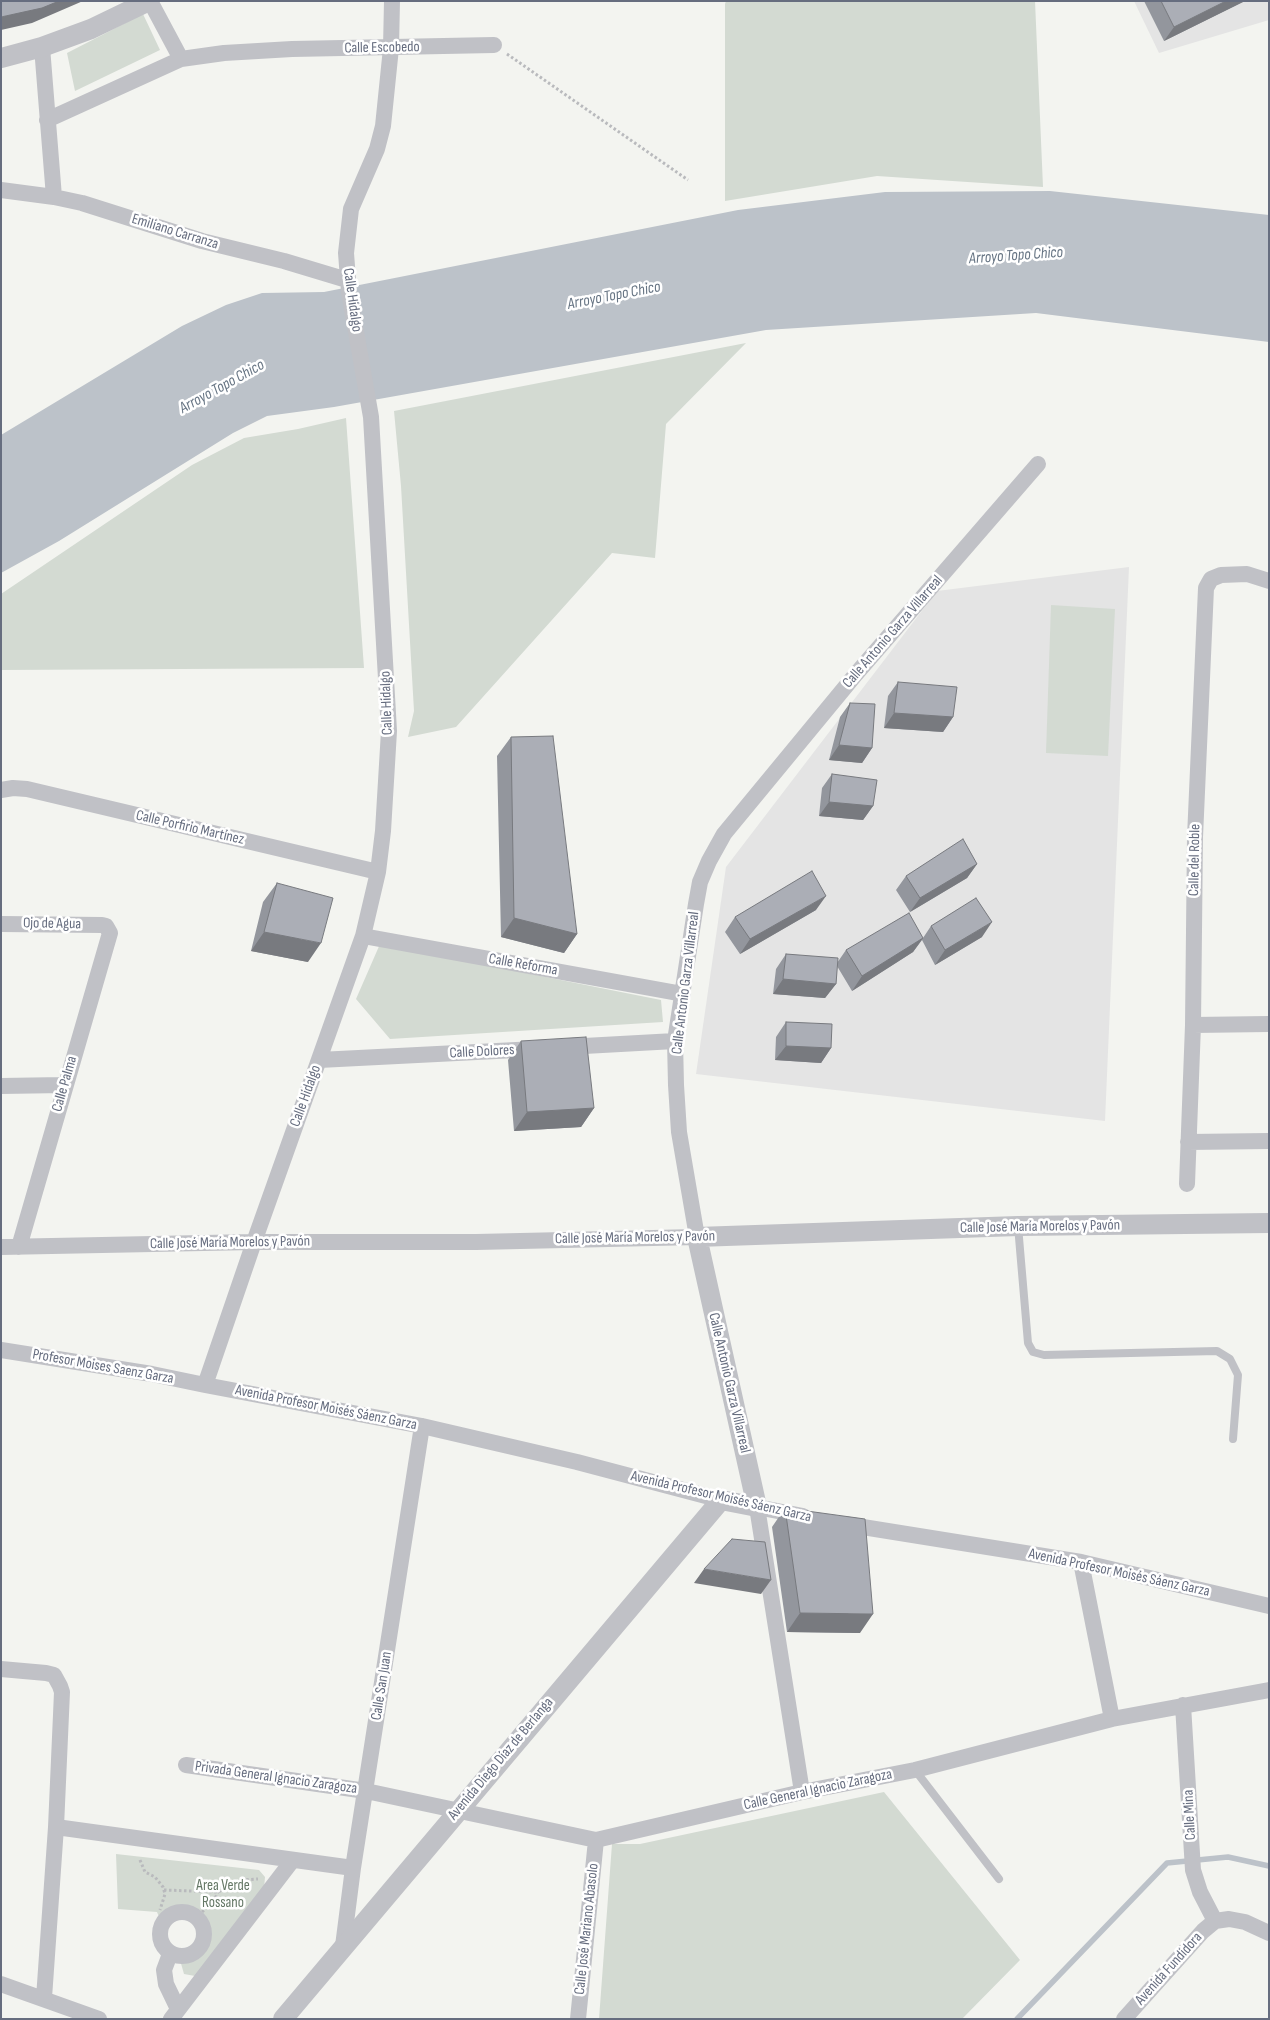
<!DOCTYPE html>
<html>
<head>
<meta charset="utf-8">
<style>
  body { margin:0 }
  #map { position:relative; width:1270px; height:2020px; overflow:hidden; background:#f3f4f0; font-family:"Sofia Sans Condensed",sans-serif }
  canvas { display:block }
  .frame { position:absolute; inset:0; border:2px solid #666d7f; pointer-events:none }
</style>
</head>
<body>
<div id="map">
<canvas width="1270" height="2020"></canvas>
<div class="frame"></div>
</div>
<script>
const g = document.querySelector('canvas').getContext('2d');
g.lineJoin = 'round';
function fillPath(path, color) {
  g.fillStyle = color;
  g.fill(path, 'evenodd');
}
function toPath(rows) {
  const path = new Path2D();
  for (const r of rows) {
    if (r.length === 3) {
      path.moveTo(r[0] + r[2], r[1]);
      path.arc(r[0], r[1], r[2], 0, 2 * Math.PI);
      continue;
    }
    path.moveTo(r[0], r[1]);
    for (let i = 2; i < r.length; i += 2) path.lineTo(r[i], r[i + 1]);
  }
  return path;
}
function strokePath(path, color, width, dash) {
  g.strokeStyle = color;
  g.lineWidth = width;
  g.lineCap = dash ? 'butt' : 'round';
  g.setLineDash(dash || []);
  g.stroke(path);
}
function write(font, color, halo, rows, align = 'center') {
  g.font = font + ' "Sofia Sans Condensed",sans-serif';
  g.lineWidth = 5;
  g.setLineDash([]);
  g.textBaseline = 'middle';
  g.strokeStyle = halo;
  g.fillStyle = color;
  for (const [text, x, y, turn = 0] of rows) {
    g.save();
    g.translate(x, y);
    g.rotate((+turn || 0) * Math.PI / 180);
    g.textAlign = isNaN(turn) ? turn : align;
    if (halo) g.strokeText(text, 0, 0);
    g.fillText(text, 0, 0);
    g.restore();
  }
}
const built = toPath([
  [1134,1,1269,1,1269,20,1159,53],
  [1129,567,1105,1121,696,1074,726,867,937,591]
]);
const green = toPath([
  [726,1,1035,1,1043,187,877,176,725,201,725,4],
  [143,14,160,50,75,91,67,53],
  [746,343,666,424,655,558,612,553,456,727,408,737,414,711,401,486,394,411],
  [346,418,364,668,1,670,1,594,192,465,244,438,298,429],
  [1051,605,1115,609,1108,756,1046,753],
  [380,944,661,1000,663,1022,390,1039,356,999],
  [884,1792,1020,1960,962,2019,599,2019,612,1844,640,1844],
  [116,1854,259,1870,265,1877,264,1889,195,1976,184,1974,180,1960,197,1954,207,1944,208,1930,207,1922,199,1911,186,1907,178,1906,165,1911,159,1917,157,1912,118,1909]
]);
const water = toPath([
  [1050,191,1269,215,1269,342,1036,313,766,330,334,407,267,416,233,433,59,541,1,573,1,435,182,326,226,305,262,293,324,292,738,210,885,192]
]);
const stream = toPath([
  [1017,2019,1167,1863,1228,1857,1269,1866]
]);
const path = toPath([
  [507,54,688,180],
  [140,1860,145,1872,155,1877,163,1887,165,1894,160,1910],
  [164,1890,218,1892,243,1880,258,1879],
  [202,1912,214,1901,218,1892]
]);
const service = toPath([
  [1018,1226,1028,1343,1033,1352,1044,1355,1217,1351,1230,1359,1238,1375,1233,1439],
  [915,1770,999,1879]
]);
const minor = toPath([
  [150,1,181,59],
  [42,47,54,197],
  [47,120,181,59,224,53,292,49,494,45],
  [1,190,54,197,82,203,202,241,284,261,347,280],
  [1,790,13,788,27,789,378,872],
  [1,924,102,925,106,926,110,933,19,1247],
  [363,936,683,994],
  [1193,1025,1269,1024],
  [566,1047,675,1041],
  [319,1060,536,1049],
  [1,1086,64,1085],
  [1188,1142,1269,1141],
  [1187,1184,1193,1025,1195,837,1206,588,1211,579,1221,575,1247,574,1269,581],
  [1,1247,254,1242,476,1242,697,1237,679,1132,676,1085,675,1041,696,904,700,882,709,861,724,834,856,674,1038,464],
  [1,1350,152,1374,205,1385,422,1426,577,1462,721,1500],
  [205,1385,254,1242,363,936,378,872,383,831,389,731,371,417,349,292,346,253,351,209,377,149,383,126,391,48,392,1],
  [844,1524,1081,1562,1269,1606],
  [1081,1562,1112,1719],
  [1,1669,46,1673,54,1675,60,1686,62,1692,56,1827,44,1998],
  [1183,1705,1193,1870,1200,1892,1215,1921],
  [186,1765,366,1791,596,1840,802,1792,915,1770,1112,1719,1269,1690],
  [802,1792,757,1507,803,1516],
  [56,1827,353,1868],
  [182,1934,22],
  [1215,1921,1229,1919,1245,1922,1269,1933],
  [343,1946,353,1868,422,1426],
  [170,1954,164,1970,166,1984,178,2009],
  [1,1984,99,2019],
  [171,2019,292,1861],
  [578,2019,596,1840],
  [1124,2019,1203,1931,1215,1921]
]);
const tertiary = toPath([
  [1,58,42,47,91,29,149,1],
  [283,2019,721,1500,757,1507,697,1237,1018,1226,1269,1223]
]);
const wall = toPath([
  [1144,1,1245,1,1164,41],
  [898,682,953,717,943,732,884,728,888,696],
  [850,703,872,748,862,763,829,760,840,717],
  [511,737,577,934,564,953,501,937,497,756],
  [832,774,873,806,863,820,819,816,822,788],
  [977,864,967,878,910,912,896,890,906,876],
  [277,883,308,962,251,951,263,902],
  [816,910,740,954,725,932,735,917],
  [931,926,982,937,935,965,922,940,913,952,852,991,837,966,836,984,825,998,773,994,776,969,786,954,837,963,846,950,923,938],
  [786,1022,831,1048,821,1063,775,1060,776,1037],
  [521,1041,594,1108,581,1127,514,1131,508,1060],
  [785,1508,860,1633,787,1632,772,1527]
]);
const shadedWall = toPath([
  [59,1,83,1,32,23,1,30,1,17],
  [1226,1,1245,1,1164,41,1174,27],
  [894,713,953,717,943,732,884,728],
  [839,745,872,748,862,763,829,760],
  [829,802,873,806,863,820,819,816],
  [977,864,967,878,910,912,920,898],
  [826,896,816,910,740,954,750,939],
  [514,918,577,934,564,953,501,937],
  [992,922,982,937,935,965,945,950],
  [264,932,321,943,308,962,251,951],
  [923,938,913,952,852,991,862,976],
  [783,979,836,984,825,998,773,994],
  [786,1046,831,1048,821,1063,775,1060],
  [594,1108,581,1127,514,1131,527,1112],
  [704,1569,771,1580,761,1594,694,1583],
  [800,1613,873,1614,860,1633,787,1632]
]);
const building = toPath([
  [1,1,59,1,42,8,1,17,1,1],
  [1161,1,1226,1,1174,27,1161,1],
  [898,682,957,687,953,717,894,713,898,682],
  [850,703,875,704,872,748,839,745,850,703],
  [553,736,577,934,514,918,511,737,553,736],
  [832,774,877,780,873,806,829,802,832,774],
  [963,839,977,864,920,898,906,876,963,839],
  [812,871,826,896,750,939,735,917,812,871],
  [277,883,333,898,321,943,264,932,277,883],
  [976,898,992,922,945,950,931,926,976,898],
  [909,913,923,938,862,976,846,950,909,913],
  [786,954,838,958,836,984,783,979,786,954],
  [786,1022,832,1024,831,1048,786,1046,786,1022],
  [586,1037,594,1108,527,1112,521,1041,586,1037],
  [785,1508,865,1519,873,1614,800,1613,785,1508],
  [732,1539,765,1542,771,1580,704,1569,732,1539]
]);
const streetNames = [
  ["Calle Escobedo",382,48,-1],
  ["Emiliano Carranza",175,232,17],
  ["Calle Hidalgo",352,300,82],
  ["Calle Antonio Garza Villarreal",893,632,-49],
  ["Calle Hidalgo",387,703,-92],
  ["Calle Porfirio Martínez",190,828,13],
  ["Calle del Roble",1195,860,-89],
  ["Ojo de Agua",52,924,1],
  ["Calle Reforma",523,965,10],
  ["Calle Antonio Garza Villarreal",686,983,-83],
  ["Calle Dolores",482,1052,-3],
  ["Calle Palma",65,1084,-74],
  ["Calle Hidalgo",306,1096,-70],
  ["Calle José María Morelos y Pavón",1040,1227,-1],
  ["Calle José María Morelos y Pavón",635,1238,-1],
  ["Calle José María Morelos y Pavón",230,1243,-1],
  ["Profesor Moises Saenz Garza",103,1367,10],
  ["Calle Antonio Garza Villarreal",729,1383,77],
  ["Avenida Profesor Moisés Sáenz Garza",326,1408,11],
  ["Avenida Profesor Moisés Sáenz Garza",721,1497,13],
  ["Avenida Profesor Moisés Sáenz Garza",1119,1573,12],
  ["Calle San Juan",382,1686,-81],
  ["Avenida Diego Díaz de Berlanga",501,1759,-50],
  ["Privada General Ignacio Zaragoza",276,1778,8],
  ["Calle General Ignacio Zaragoza",818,1790,-12],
  ["Calle Mina",1190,1815,-93],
  ["Calle José Mariano Abasolo",587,1929,-84],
  ["Avenida Fundidora",1169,1969,-48]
];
const parkNames = [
  ["Area Verde",223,1886],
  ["Rossano",223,1903]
];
const waterNames = [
  ["Arroyo Topo Chico",1016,256,-4],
  ["Arroyo Topo Chico",614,296,-11],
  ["Arroyo Topo Chico",222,387,-29]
];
fillPath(built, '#e4e4e4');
fillPath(green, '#d3dad2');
fillPath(water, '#bcc2c9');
strokePath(stream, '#bcc2c9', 5.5);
strokePath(path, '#b9babd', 3, [2.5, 2.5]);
strokePath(service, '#c0c1c6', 8);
strokePath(minor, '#c0c1c6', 16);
strokePath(tertiary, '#c0c1c6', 20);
fillPath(wall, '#93969d');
fillPath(shadedWall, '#787a7f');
fillPath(building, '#abaeb6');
strokePath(building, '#787a7f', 1);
write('15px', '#666d7f', '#fff', streetNames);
write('15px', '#647765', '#fff', parkNames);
write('italic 16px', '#667483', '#fff', waterNames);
</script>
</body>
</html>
